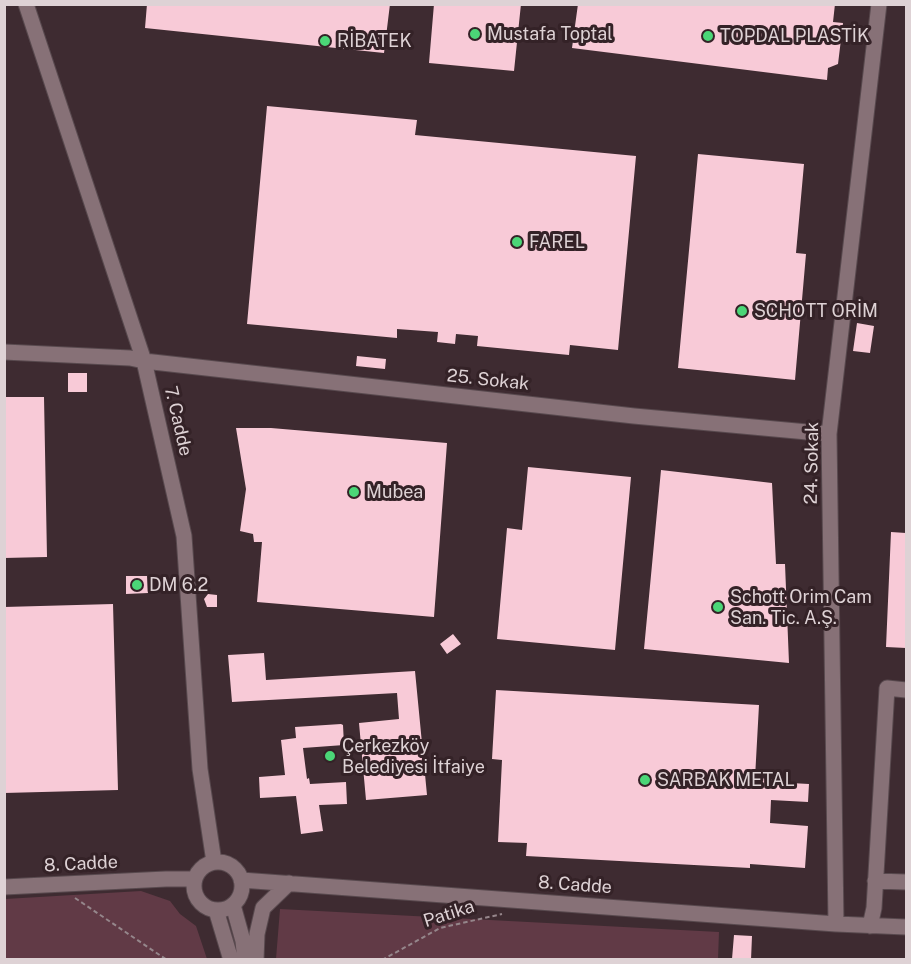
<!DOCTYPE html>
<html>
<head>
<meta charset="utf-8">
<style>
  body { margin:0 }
  #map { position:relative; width:911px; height:964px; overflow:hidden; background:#3e2b31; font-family:"Public Sans",sans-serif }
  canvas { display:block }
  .frame { position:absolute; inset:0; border:6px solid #ded2d5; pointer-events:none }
</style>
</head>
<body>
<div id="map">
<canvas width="911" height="964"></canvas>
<div class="frame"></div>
</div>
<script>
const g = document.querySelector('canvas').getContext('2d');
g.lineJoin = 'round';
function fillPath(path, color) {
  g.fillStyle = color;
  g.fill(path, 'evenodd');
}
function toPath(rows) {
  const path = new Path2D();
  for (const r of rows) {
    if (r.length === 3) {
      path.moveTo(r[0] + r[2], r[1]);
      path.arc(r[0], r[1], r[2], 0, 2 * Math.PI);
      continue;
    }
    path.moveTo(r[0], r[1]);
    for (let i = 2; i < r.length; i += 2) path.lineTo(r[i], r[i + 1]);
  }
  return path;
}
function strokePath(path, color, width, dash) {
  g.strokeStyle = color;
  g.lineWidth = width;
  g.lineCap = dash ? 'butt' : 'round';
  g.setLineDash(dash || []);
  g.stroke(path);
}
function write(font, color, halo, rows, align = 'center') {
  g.font = font + ' "Public Sans",sans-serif';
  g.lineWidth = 6;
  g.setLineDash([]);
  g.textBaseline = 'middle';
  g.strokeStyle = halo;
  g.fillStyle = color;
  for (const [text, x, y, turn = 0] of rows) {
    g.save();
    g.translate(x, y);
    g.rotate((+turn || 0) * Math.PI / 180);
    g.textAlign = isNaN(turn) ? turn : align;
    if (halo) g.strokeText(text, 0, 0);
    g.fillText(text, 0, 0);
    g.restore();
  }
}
const green = toPath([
  [141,891,170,901,180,914,196,926,207,959,5,959,5,899],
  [280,909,719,932,718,959,276,959]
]);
const building = toPath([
  [147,4,390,4,384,53,145,28],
  [434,4,521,4,514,71,429,63],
  [578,4,835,4,833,22,843,23,838,64,828,68,827,80,572,48],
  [267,106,417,120,415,135,636,156,618,350,570,345,569,355,477,346,478,336,456,334,455,344,437,342,438,332,397,329,397,338,247,324],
  [698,154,804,164,796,253,806,254,795,380,678,368],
  [857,323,874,326,870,353,853,351],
  [357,356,386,359,385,369,356,366],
  [68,373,87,373,87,392,68,392],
  [4,397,44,397,47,557,4,558],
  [236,428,271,428,447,443,434,617,257,602,262,542,254,542,253,534,240,531,246,489],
  [528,467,631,477,615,650,497,639,507,528,522,530],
  [661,470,772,483,776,564,785,564,789,663,644,649],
  [891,532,906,533,906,648,886,647],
  [126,576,147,576,148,593,126,594],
  [208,594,217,595,217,607,207,607,204,599],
  [113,604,118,790,4,793,4,607],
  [453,634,461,644,447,654,440,644],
  [264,653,266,680,415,671,427,795,366,800,359,723,399,719,397,693,232,702,228,655],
  [496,690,759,705,755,778,772,779,772,782,809,784,808,802,771,800,770,823,808,826,805,868,750,864,750,868,526,856,527,843,498,842,502,760,492,759],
  [341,724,343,725,344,745,303,748,307,779,309,778,310,784,346,782,347,804,319,805,323,831,301,834,296,796,260,798,259,777,285,775,281,740,296,738,295,727],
  [734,935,752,936,751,960,732,959]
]);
const path = toPath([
  [75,898,167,960],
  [382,960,440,928,502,914]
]);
const minor = toPath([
  [26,4,144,361,184,536,200,769,214,862],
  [4,352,130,358,144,361,634,416,829,434],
  [218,886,24],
  [241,880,836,924,906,927],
  [875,881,906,882],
  [4,887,166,879,195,879],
  [233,905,243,941,245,960],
  [216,910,231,960],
  [836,924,829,434,879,4],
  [870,926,874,908,887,688,906,690],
  [256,960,257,934,263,908,289,883]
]);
const markers = [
  [475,34,6,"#4bd677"],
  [708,36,6,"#4bd677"],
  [325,41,6,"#4bd677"],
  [517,242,6,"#4bd677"],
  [742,311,6,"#4bd677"],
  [354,492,6,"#4bd677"],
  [137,585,6,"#4bd677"],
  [718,607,6,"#4bd677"],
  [330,756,6,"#4bd677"],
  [645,780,6,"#4bd677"]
];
const poiNames = [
  ["Mustafa Toptal",487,34],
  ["TOPDAL PLASTİK",720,36],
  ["RİBATEK",337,41],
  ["FAREL",529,242],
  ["SCHOTT ORİM",754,311],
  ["Mubea",366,492],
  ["DM 6.2",149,585],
  ["Schott Orim Cam",730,597],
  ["San. Tic. A.Ş.",730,618],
  ["Çerkezköy",342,746],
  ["Belediyesi İtfaiye",342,767],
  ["SARBAK METAL",657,780]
];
const streetNames = [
  ["25. Sokak",488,380,6],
  ["7. Cadde",178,421,77],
  ["24. Sokak",812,463,-89],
  ["8. Cadde",81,864,-3],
  ["8. Cadde",575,885,4],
  ["Patika",449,914,-18]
];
fillPath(green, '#613a46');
fillPath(building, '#f8cad7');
strokePath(minor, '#58494e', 17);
strokePath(path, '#95868b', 2, [4.5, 3]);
strokePath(minor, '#877177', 15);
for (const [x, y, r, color] of markers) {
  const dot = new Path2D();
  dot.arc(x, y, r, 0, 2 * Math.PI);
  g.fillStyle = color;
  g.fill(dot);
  strokePath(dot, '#342227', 2);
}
write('18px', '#ded2d5', '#342227', poiNames, 'left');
write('18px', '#ded2d5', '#342227', streetNames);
</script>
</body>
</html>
